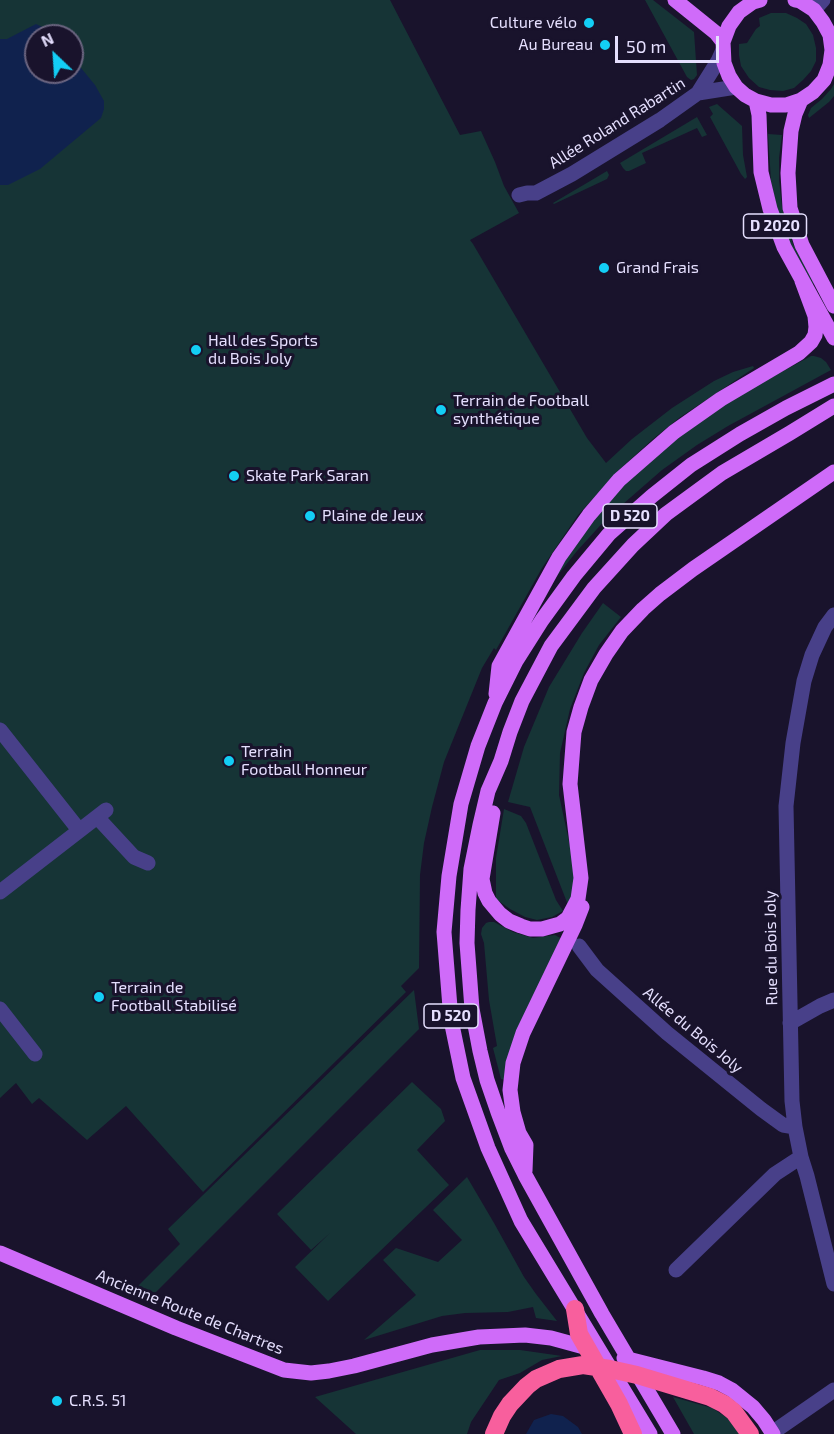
<!DOCTYPE html>
<html>
<head>
<meta charset="utf-8">
<style>
  body { margin:0 }
  #map { position:relative; width:834px; height:1434px; overflow:hidden; background:#19132c; font-family:"Exo 2",sans-serif }
  canvas { display:block }
  .north { position:absolute; left:24px; top:24px; width:60px; height:60px; box-sizing:border-box; background:#19132c; border:2px solid #6b6580; border-radius:50%; rotate:335deg; font-size:16px; font-weight:700; line-height:24px; text-align:center; color:#e5dffe }
  .north::after { content:''; display:block; margin:auto; width:21px; height:27px; background:#13cef5; clip-path:polygon(50% 0,100% 100%,50% 72%,0 100%) }
  .scale { position:absolute; left:615px; top:36px; width:104px; height:27px; box-sizing:border-box; border:3px solid #e5dffe; border-top:0; padding-left:8px; font-size:18px; line-height:21px; white-space:nowrap; color:#e5dffe; -webkit-text-stroke:4px #19132c; paint-order:stroke }
</style>
</head>
<body>
<div id="map">
<canvas width="834" height="1434"></canvas>
<div class="north">N</div>
<div class="scale">50 m</div>
</div>
<script>
const g = document.querySelector('canvas').getContext('2d');
g.lineJoin = 'round';
function fillPath(path, color) {
  g.fillStyle = color;
  g.fill(path, 'evenodd');
}
function toPath(rows) {
  const path = new Path2D();
  for (const r of rows) {
    path.moveTo(r[0], r[1]);
    for (let i = 2; i < r.length; i += 2) path.lineTo(r[i], r[i + 1]);
  }
  return path;
}
function strokePath(path, color, width, dash) {
  g.strokeStyle = color;
  g.lineWidth = width;
  g.lineCap = dash ? 'butt' : 'round';
  g.setLineDash(dash || []);
  g.stroke(path);
}
function write(font, color, halo, rows, align = 'center') {
  g.font = font + ' "Exo 2",sans-serif';
  g.lineWidth = 6;
  g.setLineDash([]);
  g.textBaseline = 'middle';
  g.strokeStyle = halo;
  g.fillStyle = color;
  for (const [text, x, y, turn = 0] of rows) {
    g.save();
    g.translate(x, y);
    g.rotate((+turn || 0) * Math.PI / 180);
    g.textAlign = isNaN(turn) ? turn : align;
    if (halo) g.strokeText(text, 0, 0);
    g.fillText(text, 0, 0);
    g.restore();
  }
}
const green = toPath([
  [0,0,390,0,460,135,481,131,495,162,504,186,519,213,470,240,473,244,587,438,606,463,632,439,672,408,714,381,733,372,753,366,754,368,679,418,653,439,620,469,578,515,542,568,496,650,494,648,482,668,444,762,432,807,424,843,420,875,419,968,401,986,406,992,203,1192,126,1106,87,1140,39,1098,32,1104,16,1083,0,1098],
  [36,36,72,36,72,72,36,72],
  [645,0,653,0,694,32,697,75,694,79,691,80,687,77],
  [771,13,786,13,797,18,806,24,813,35,816,48,816,61,811,71,803,80,794,88,783,91,770,90,759,87,749,78,741,66,739,55,739,44,747,43,756,29,760,26,759,18],
  [834,84,834,96,829,102,809,118,808,115,811,108,822,99,831,89],
  [717,104,742,126,743,155,747,177,745,179,741,174,710,117,713,114,709,107],
  [697,117,707,135,702,137,697,128,642,153,646,163,629,171,626,171,623,168,620,163],
  [768,134,782,135,779,158,779,180,782,207,786,222,793,244,814,283,812,284,788,239,777,209,771,181],
  [607,171,609,175,607,179,554,204,553,203],
  [811,356,814,356,821,358,826,362,831,370,728,426,697,445,662,470,607,518,577,551,549,586,581,536,621,488,652,459,715,408],
  [603,603,621,617,599,645,584,673,570,709,560,753,559,795,573,860,575,879,573,893,568,905,530,807,508,802,524,747,549,687,582,633],
  [504,809,521,816,526,823,556,900,563,911,552,917,537,920,525,917,510,909,496,899,496,858],
  [489,922,494,922,513,932,533,938,555,935,562,939,505,1080,501,1079,493,1048,497,1046,489,1000,484,943,481,934,482,928,486,923],
  [414,990,419,1029,147,1301,130,1294,180,1244,168,1229],
  [412,1082,441,1109,445,1121,417,1150,449,1185,328,1301,295,1267,330,1233,311,1250,277,1214],
  [467,1177,494,1223,524,1277,536,1294,557,1321,536,1318,533,1307,508,1312,465,1313,442,1316,364,1340,416,1295,383,1260,396,1248,438,1262,462,1240,433,1210],
  [480,1350,520,1350,562,1356,542,1360,520,1373,499,1380,471,1422,467,1434,356,1434,315,1397],
  [673,1397,712,1408,735,1423,739,1434,694,1434]
]);
const water = toPath([
  [36,24,51,31,55,36,36,36,36,72,72,72,72,57,95,85,104,101,104,109,101,118,40,169,8,185,0,185,0,39,7,39],
  [551,1414,563,1416,578,1427,582,1434,526,1434,534,1420]
]);
const minor = toPath([
  [814,10,823,0],
  [698,93,718,61,723,50],
  [519,195,527,193,536,193,572,174,660,120,698,93,736,87],
  [834,615,825,627,812,655,804,681,793,743,786,806,792,1101,795,1127,801,1157,807,1176,834,1284],
  [0,730,79,830],
  [97,817,134,857,148,863],
  [0,892,106,810],
  [579,946,597,970,667,1033,761,1109,783,1125,795,1127],
  [0,1009,35,1054],
  [790,1023,820,1006,834,1000],
  [676,1270,775,1174,801,1157],
  [772,1433,834,1390]
]);
const major = toPath([
  [675,0,716,33,723,42],
  [760,0,753,2,739,12,729,26,723,42,724,63,729,76,736,87,745,95,756,101,771,105,786,105,801,100,813,92,824,80,830,65,832,50,830,35,823,22,814,10,800,1,795,0],
  [801,100,795,114,791,131,788,173,790,208,802,245,834,306],
  [756,101,759,115,761,172,770,209,784,247,834,338],
  [496,694,499,666,559,557,589,515,619,480,674,432,721,399,799,353,811,342,815,335,816,327,815,316,802,281],
  [493,813,482,879,485,893,489,901,500,914,509,921,521,926,530,929,542,929,560,924,568,918,578,899,581,878,570,784,574,732,581,707,591,680,606,654,622,631,643,609,660,594,693,569,834,472],
  [525,1171,526,1145,519,1133,513,1112,510,1090,513,1063,523,1033,575,925,582,907],
  [0,1253,176,1328,284,1370,311,1373,329,1371,354,1366,432,1345,479,1337,525,1335,551,1338,595,1350],
  [624,1358,703,1378,719,1383,732,1390,753,1407,764,1420,773,1434],
  [650,1434,521,1221,488,1148,463,1078,451,1020,444,932,449,876,461,804,478,746,495,703,516,661,542,620,574,576,609,534,652,496,691,465,740,434,786,408,834,384],
  [673,1434,602,1314,525,1175,512,1149,498,1112,487,1080,480,1051,472,1009,467,943,468,910,471,869,480,825,488,791,501,761,510,732,522,701,551,646,594,588,633,545,666,514,722,473,790,433,834,406]
]);
const highway = toPath([
  [575,1309,579,1334,619,1404,633,1434],
  [494,1434,502,1416,510,1404,527,1386,536,1379,559,1369,583,1365,610,1369,637,1375,710,1397,724,1404,734,1412,750,1434]
]);
const markers = [
  [589,23,6,"#13cef5"],
  [605,45,6,"#13cef5"],
  [604,268,6,"#13cef5"],
  [196,350,6,"#13cef5"],
  [441,410,6,"#13cef5"],
  [234,476,6,"#13cef5"],
  [310,516,6,"#13cef5"],
  [229,761,6,"#13cef5"],
  [99,997,6,"#13cef5"],
  [57,1401,6,"#13cef5"]
];
const shields = [
  [775,226,63],
  [630,516,54],
  [451,1016,54]
];
const shieldNames = [
  ["D 2020",775,226],
  ["D 520",630,516],
  ["D 520",451,1016]
];
const poiNames = [
  ["Culture vélo",577,23,"right"],
  ["Au Bureau",593,45,"right"],
  ["Grand Frais",616,268],
  ["Hall des Sports",208,341],
  ["du Bois Joly",208,359],
  ["Terrain de Football",453,401],
  ["synthétique",453,419],
  ["Skate Park Saran",246,476],
  ["Plaine de Jeux",322,516],
  ["Terrain",241,752],
  ["Football Honneur",241,770],
  ["Terrain de",111,988],
  ["Football Stabilisé",111,1006],
  ["C.R.S. 51",69,1401]
];
const streetNames = [
  ["Allée Roland Rabartin",617,123,-32],
  ["Rue du Bois Joly",771,948,-91],
  ["Allée du Bois Joly",693,1030,40],
  ["Ancienne Route de Chartres",190,1312,22]
];
fillPath(green, '#163436');
fillPath(water, '#10224e');
strokePath(minor, '#484089', 15);
strokePath(major, '#cf6bf9', 15);
strokePath(highway, '#f85f9d', 18);
for (const [x, y, r, color] of markers) {
  const dot = new Path2D();
  dot.arc(x, y, r, 0, 2 * Math.PI);
  g.fillStyle = color;
  g.fill(dot);
  strokePath(dot, '#19132c', 2);
}
for (const [x, y, w] of shields) {
  const box = new Path2D();
  box.roundRect(x - w / 2, y - 12, w, 24, 4.5);
  g.fillStyle = '#19132c';
  g.fill(box);
  strokePath(box, '#e5dffe', 1.5);
}
write('bold 15px', '#e5dffe', null, shieldNames);
write('16px', '#e5dffe', '#19132c', poiNames, 'left');
write('16px', '#e5dffe', '#19132c', streetNames);
</script>
</body>
</html>
